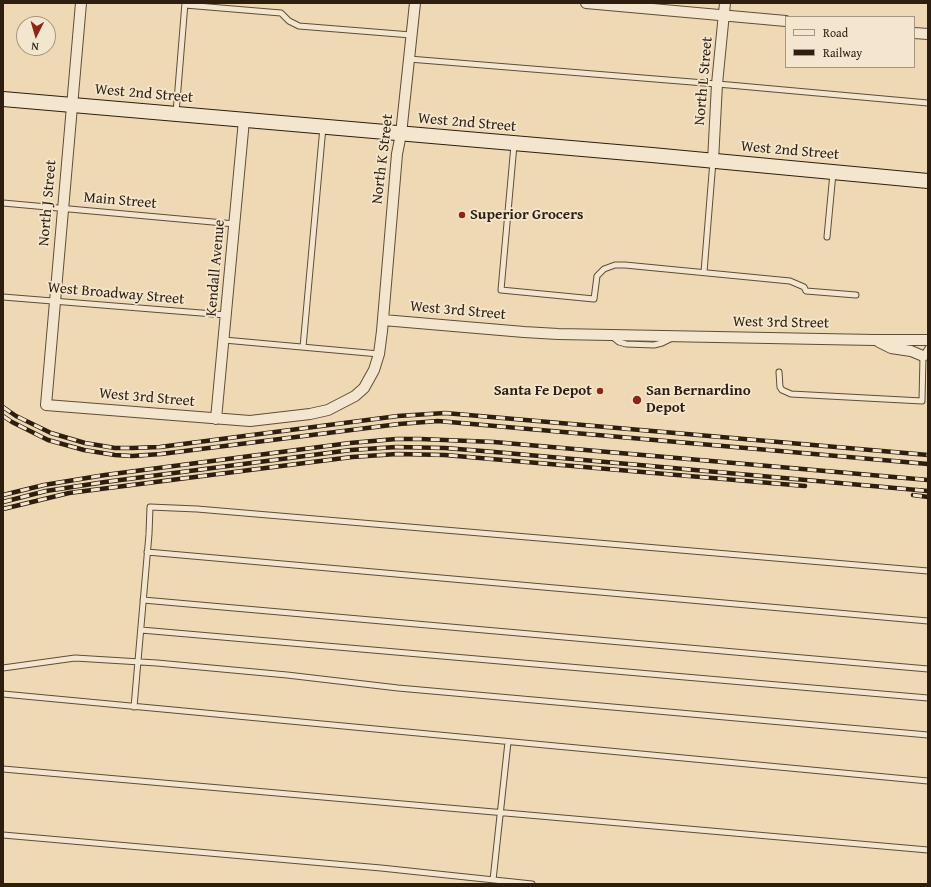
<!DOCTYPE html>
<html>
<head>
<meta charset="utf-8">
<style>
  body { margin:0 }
  #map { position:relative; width:931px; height:887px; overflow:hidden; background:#eed9b4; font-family:"Gentium Book Plus",serif }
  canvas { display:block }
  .frame { position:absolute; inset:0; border:4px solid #2e1e0f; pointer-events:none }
  .legend { position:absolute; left:785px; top:16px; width:130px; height:52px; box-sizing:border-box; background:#f4e6ce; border:1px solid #a59682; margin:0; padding:5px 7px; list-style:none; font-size:12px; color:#2e1e0f }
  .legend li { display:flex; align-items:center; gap:8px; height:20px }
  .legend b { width:20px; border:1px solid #a59682 }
  .north { position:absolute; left:16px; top:16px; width:40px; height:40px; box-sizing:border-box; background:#f4e6ce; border:1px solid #a59682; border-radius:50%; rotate:185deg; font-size:11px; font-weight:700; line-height:16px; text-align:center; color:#2e1e0f }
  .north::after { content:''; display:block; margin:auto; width:14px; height:18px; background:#8f2418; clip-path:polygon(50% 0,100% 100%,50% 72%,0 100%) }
</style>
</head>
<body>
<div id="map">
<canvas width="931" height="887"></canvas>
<div class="frame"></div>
<ul class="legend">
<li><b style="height:5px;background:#f4e6ce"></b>Road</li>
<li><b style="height:5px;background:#2e1e0f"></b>Railway</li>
</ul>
<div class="north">N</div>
</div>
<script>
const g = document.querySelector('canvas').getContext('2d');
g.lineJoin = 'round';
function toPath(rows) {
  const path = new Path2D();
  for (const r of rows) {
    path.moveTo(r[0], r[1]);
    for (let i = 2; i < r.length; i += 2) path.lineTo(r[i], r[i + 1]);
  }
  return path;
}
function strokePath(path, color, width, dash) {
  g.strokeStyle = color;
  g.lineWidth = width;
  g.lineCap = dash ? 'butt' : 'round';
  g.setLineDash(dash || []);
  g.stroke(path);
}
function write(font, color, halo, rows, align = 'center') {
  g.font = font + ' "Gentium Book Plus",serif';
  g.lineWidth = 3.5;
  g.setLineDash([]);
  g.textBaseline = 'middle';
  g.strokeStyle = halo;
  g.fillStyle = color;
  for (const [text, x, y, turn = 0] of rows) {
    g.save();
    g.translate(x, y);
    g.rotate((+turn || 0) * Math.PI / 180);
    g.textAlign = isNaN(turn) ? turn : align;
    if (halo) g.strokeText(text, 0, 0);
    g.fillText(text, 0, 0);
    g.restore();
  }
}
const lane = toPath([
  [185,5,281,13,289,21,299,26,411,35],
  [409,59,729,85,928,103],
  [176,113,185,3],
  [514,145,501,290,594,299,597,276,604,269,615,265,625,265,790,281,804,287,806,291,856,295],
  [3,203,235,224],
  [827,237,833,173],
  [704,272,713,161],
  [3,297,226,315],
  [613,337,619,342,626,344,654,345,662,343,672,338],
  [224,340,379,354],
  [303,347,323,127],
  [779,372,780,387,782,390,791,394,922,401,923,356,928,348],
  [147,552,928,621],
  [143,600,928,669],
  [141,630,928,698],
  [3,668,75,658,157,663,287,675,398,688,928,735],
  [3,694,928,781],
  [134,707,149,534,150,507,197,509,928,571],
  [3,769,928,850],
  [3,835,381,868,532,884],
  [493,880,508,742]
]);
const street = toPath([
  [81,3,46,405,250,421,310,414,328,410,355,396,364,388,374,370,379,354,382,331,397,154,401,134,415,3],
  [586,3,786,21],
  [914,33,928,34],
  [713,161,717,84,725,3],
  [383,320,524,332,558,334,874,340,928,340],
  [879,342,891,348,911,351,923,356],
  [216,419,244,120]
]);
const secondary = toPath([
  [3,99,652,155,928,181]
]);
const rail = toPath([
  [3,407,16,416,51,433,85,443,115,448,132,448,160,447,398,416,445,413,928,455],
  [3,416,12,422,48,440,84,450,115,455,132,456,161,454,399,424,438,421,928,464],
  [3,495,44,485,105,475,350,443,396,439,420,439,494,442,928,480],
  [913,495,928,497],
  [3,502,46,491,105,482,351,450,396,447,445,448,495,452,928,491],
  [3,509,69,493,352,457,397,454,445,455,805,486]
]);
const markers = [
  [462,215,4,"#8f2418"],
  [600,391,4,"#8f2418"],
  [637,400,5,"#8f2418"]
];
const streetNames = [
  ["North L Street",704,81,-85],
  ["West 2nd Street",144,94,5],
  ["West 2nd Street",467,123,5],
  ["West 2nd Street",790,151,5],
  ["North K Street",383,159,-83],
  ["Main Street",120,201,5],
  ["North J Street",48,203,-85],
  ["Kendall Avenue",216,268,-85],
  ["West Broadway Street",116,294,5],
  ["West 3rd Street",458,311,5],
  ["West 3rd Street",781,323,1],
  ["West 3rd Street",147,398,5]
];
const poiNames = [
  ["Superior Grocers",470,215],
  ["Santa Fe Depot",592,391,"right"],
  ["San Bernardino",646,391],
  ["Depot",646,408]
];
strokePath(lane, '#5e4d38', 7);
strokePath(street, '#5e4d38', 12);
strokePath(secondary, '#2e1e0f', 16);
strokePath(lane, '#f4e6ce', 5);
strokePath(street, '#f4e6ce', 10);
strokePath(secondary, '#f4e6ce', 14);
strokePath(rail, '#2e1e0f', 4.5);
strokePath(rail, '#f4e6ce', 3, [9]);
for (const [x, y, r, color] of markers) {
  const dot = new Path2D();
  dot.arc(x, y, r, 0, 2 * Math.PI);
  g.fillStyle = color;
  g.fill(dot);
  strokePath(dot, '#f4e6ce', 1.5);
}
write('15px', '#2e1e0f', '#f4e6ce', streetNames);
write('bold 15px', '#2e1e0f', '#f4e6ce', poiNames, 'left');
</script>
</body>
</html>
